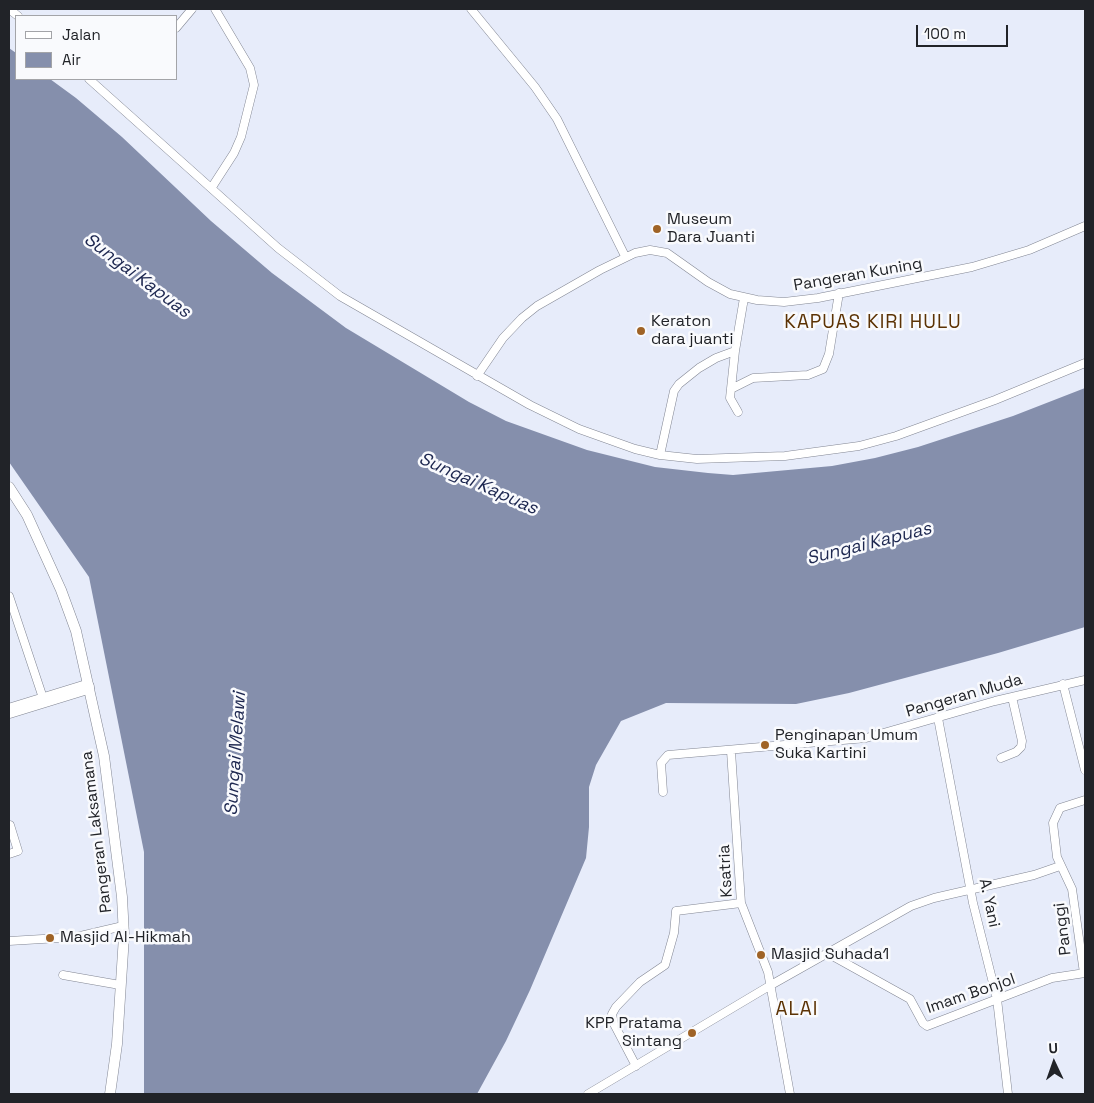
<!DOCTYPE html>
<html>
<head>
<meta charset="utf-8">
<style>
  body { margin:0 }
  #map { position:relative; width:1094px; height:1103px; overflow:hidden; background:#e7ecfa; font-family:"Space Grotesk",sans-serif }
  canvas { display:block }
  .frame { position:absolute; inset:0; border:10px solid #212328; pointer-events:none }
  .legend { position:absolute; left:15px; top:15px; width:162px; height:65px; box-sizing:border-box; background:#f9fafd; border:1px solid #a3a4a8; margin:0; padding:6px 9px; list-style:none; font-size:15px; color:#212328 }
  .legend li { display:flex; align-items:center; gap:10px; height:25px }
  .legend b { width:25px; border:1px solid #a3a4a8 }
  .north { position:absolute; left:1029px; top:1038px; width:50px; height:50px; -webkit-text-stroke:4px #f9fafd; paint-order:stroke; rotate:357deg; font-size:14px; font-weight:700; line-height:20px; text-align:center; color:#212328 }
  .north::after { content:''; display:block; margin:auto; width:18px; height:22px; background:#212328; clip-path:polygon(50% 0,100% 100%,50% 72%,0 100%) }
  .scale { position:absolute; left:916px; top:25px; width:92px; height:22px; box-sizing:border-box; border:2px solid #212328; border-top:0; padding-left:6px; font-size:15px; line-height:18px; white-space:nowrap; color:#212328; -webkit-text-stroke:4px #f9fafd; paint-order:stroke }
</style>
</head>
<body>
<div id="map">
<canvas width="1094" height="1103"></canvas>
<div class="frame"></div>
<ul class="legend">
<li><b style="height:6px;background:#fff"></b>Jalan</li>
<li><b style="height:14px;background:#858fac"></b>Air</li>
</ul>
<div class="north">U</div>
<div class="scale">100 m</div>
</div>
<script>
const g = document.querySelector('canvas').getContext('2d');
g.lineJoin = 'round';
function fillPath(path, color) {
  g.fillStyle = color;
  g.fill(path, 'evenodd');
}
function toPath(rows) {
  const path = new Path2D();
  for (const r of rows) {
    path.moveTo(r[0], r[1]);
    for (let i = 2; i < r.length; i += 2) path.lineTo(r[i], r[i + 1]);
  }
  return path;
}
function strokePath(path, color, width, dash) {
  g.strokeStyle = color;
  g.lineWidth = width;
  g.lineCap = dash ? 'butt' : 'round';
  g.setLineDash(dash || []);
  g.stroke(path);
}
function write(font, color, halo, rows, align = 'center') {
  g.font = font + ' "Space Grotesk",sans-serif';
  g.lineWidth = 5;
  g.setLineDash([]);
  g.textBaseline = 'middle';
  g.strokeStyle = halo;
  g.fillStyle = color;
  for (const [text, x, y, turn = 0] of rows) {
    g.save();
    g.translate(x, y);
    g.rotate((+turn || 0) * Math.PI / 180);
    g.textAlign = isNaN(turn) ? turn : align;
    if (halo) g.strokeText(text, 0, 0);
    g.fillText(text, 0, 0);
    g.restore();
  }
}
const water = toPath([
  [9,48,16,53,16,79,50,79,76,98,122,137,211,221,272,273,346,328,469,402,506,421,587,450,655,467,708,473,733,475,832,466,875,458,918,447,1013,416,1085,388,1085,627,998,653,849,693,796,704,666,703,621,721,596,765,589,787,589,827,586,858,530,990,506,1041,477,1094,144,1094,144,852,89,577,9,462]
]);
const street = toPath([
  [9,9,18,16],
  [471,9,535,87,557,119,625,256],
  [176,28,192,9],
  [89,79,278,248,340,296,530,405,579,429,635,449,660,455,697,459,785,456,859,446,896,436,995,400,1085,363],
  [212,187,234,153,241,137,254,85,250,68,215,9],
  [735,351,730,398,738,412],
  [477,376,503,338,522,318,537,306,600,270,635,253,650,250,667,253,708,282,730,294,757,300,784,302,818,298,972,267,1029,250,1085,226],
  [731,389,753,378,808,375,823,369,829,354,839,293],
  [660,455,674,391,679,384,699,368,716,358,735,351,744,298],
  [9,596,44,701],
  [1063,684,1085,770],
  [938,718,973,903,997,999,1008,1094],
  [731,751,741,903,768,972,790,1094],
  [1001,758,1016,752,1021,747,1022,741,1012,697],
  [663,792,661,763,668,755,866,738,995,701,1085,680],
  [9,854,18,851,10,825],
  [9,941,76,937,123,926],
  [829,954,910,999,923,1023,927,1026,1052,978,1085,973],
  [1084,973,1072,889,1057,857,1053,823,1060,808,1085,800],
  [63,975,120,985],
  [636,1066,614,1024,612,1014,616,1007,640,982,665,965,674,933,676,911,741,903],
  [588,1094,771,985,911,906,934,898,1034,875,1060,866]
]);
const secondary = toPath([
  [9,487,27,515,61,590,76,631,104,756,122,897,124,936,117,1044,110,1094]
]);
const highway = toPath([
  [9,711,87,687]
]);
const markers = [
  [657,229,5,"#9f6326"],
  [641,331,5,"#9f6326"],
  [765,745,5,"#9f6326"],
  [50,938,5,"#9f6326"],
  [761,955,5,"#9f6326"],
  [692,1033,5,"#9f6326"]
];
const poiNames = [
  ["Museum",667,220],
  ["Dara Juanti",667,238],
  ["Keraton",651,322],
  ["dara juanti",651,340],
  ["Penginapan Umum",775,736],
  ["Suka Kartini",775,754],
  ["Masjid Al-Hikmah",60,938],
  ["Masjid Suhada1",771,955],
  ["KPP Pratama",682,1024,"right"],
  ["Sintang",682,1042,"right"]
];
const streetNames = [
  ["Pangeran Kuning",858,275,-10],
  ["Pangeran Muda",964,696,-16],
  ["Pangeran Laksamana",97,832,-97],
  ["Ksatria",726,871,-93],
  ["A. Yani",989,903,78],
  ["Panggi",1063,929,-97],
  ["Imam Bonjol",971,994,-19]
];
const waterNames = [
  ["Sungai Kapuas",137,276,37],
  ["Sungai Kapuas",478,484,24],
  ["Sungai Kapuas",869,544,-14],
  ["Sungai Melawi",236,754,-86]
];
const quarterNames = [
  ["KAPUAS KIRI HULU",873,323],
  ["ALAI",797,1010]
];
fillPath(water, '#858fac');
strokePath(street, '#828693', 9);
strokePath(secondary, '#828693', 11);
strokePath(highway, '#828693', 15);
strokePath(street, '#fff', 8);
strokePath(secondary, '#fff', 10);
strokePath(highway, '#fff', 14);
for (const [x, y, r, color] of markers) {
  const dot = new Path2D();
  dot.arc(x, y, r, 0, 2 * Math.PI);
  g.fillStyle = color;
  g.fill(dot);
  strokePath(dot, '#f9fafd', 2);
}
write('16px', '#212328', '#f9fafd', poiNames, 'left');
write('16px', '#212328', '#f9fafd', streetNames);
write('italic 18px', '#1c264f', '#f9fafd', waterNames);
g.letterSpacing = '1px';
write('19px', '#5c3305', '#f9fafd', quarterNames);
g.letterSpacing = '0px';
</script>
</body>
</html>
